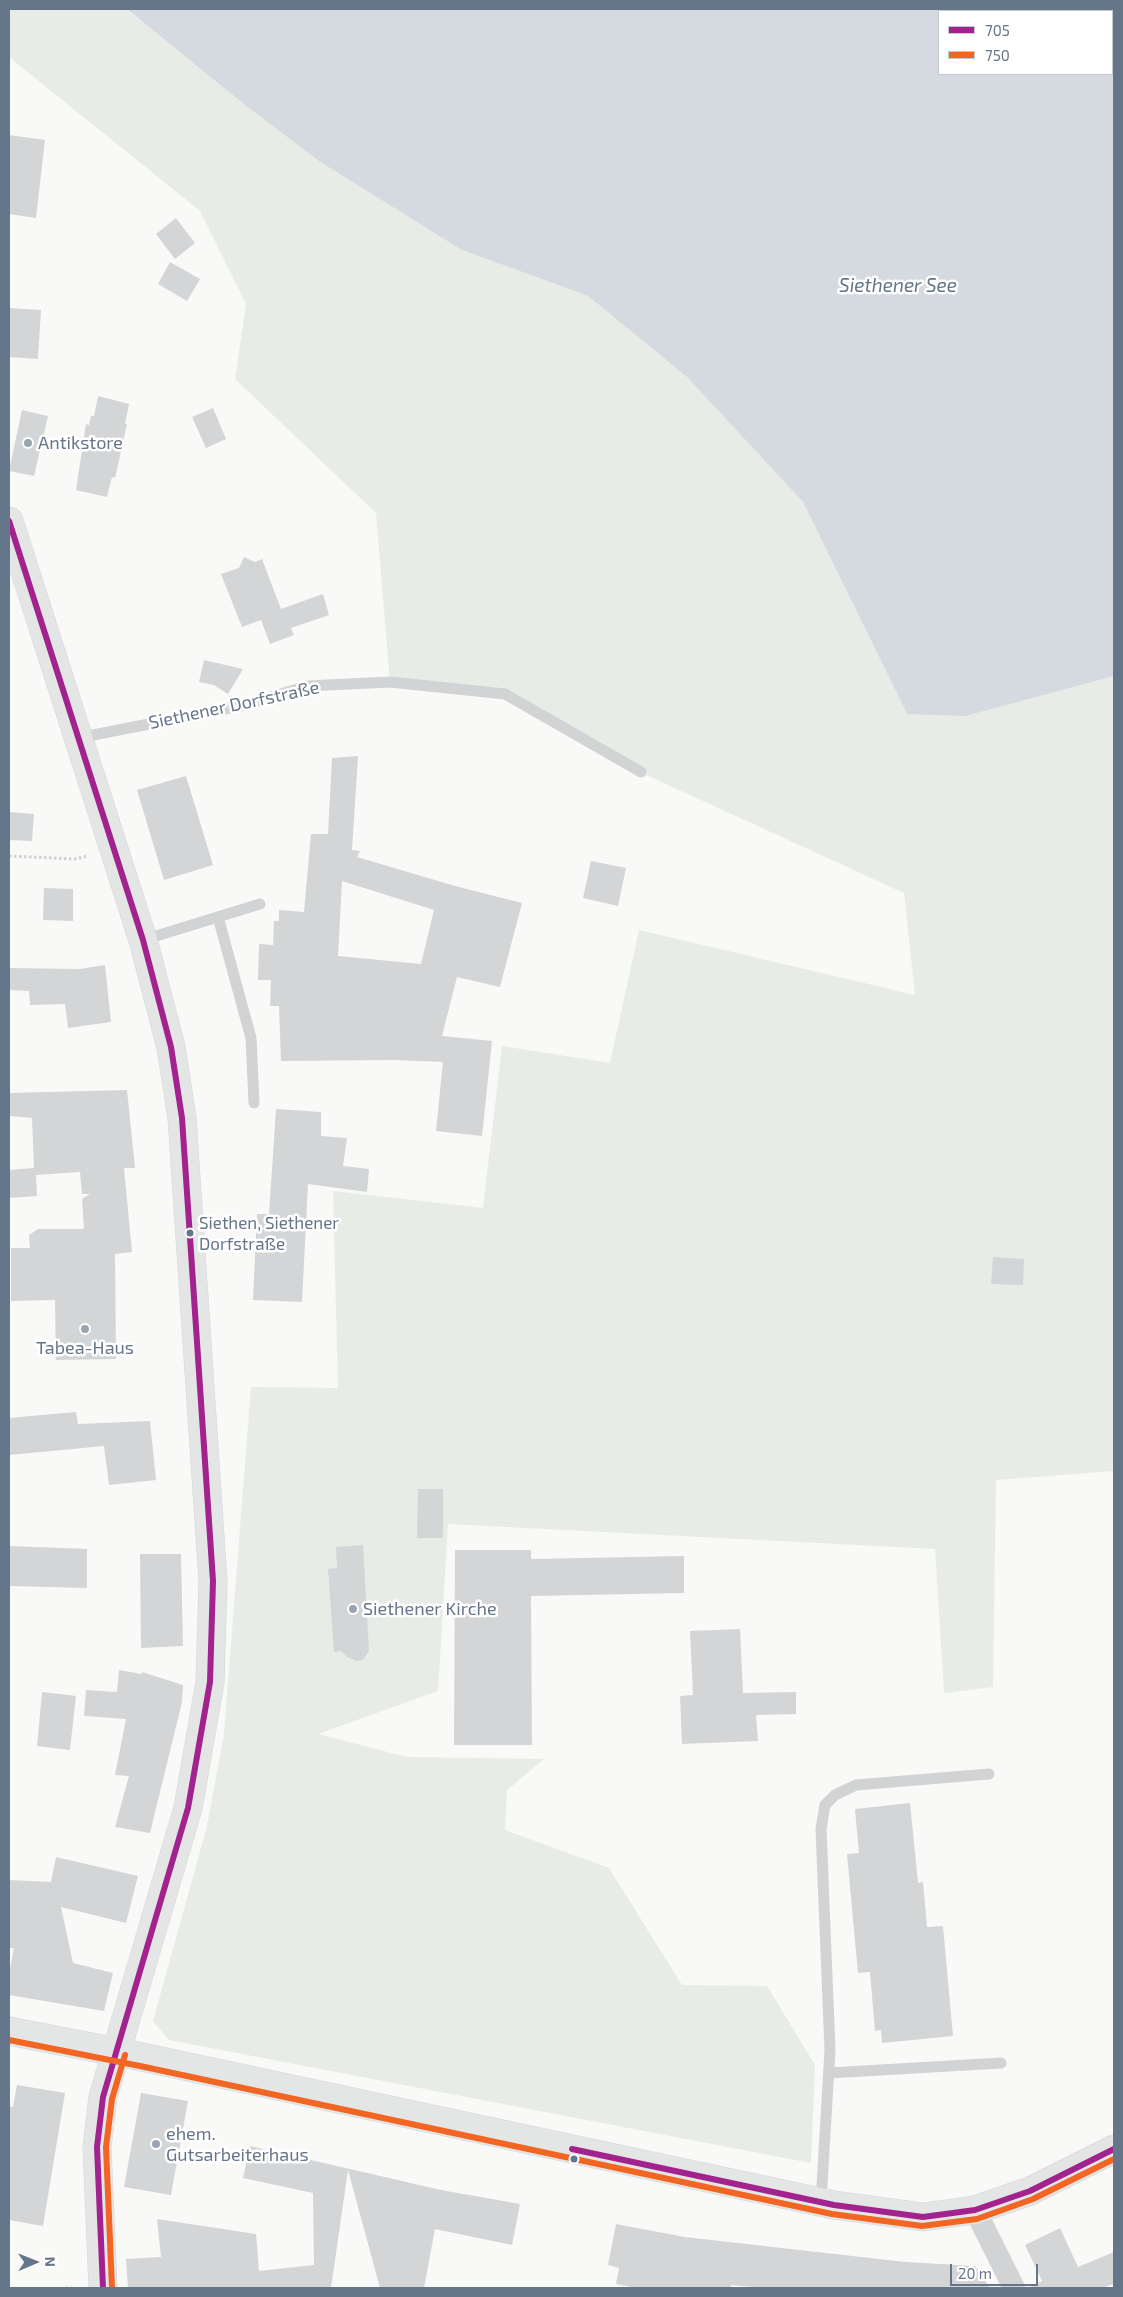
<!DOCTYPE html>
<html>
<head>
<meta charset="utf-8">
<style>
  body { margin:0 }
  #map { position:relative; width:1123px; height:2297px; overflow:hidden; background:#f9f9f8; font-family:"Exo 2",sans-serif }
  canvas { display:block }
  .frame { position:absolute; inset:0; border:10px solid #66768a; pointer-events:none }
  .legend { position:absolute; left:938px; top:10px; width:175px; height:65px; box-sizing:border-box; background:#fff; border:1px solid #c2c8d0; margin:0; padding:6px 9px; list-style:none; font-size:15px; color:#66768a }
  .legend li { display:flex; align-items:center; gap:10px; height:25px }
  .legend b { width:25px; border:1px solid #c2c8d0 }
  .north { position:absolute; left:10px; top:2237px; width:50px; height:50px; -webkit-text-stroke:4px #fff; paint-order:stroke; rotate:89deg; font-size:14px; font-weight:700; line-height:20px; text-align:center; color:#66768a }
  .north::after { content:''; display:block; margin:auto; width:18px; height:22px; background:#66768a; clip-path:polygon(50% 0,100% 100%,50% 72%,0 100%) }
  .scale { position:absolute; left:950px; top:2264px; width:88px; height:22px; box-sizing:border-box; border:2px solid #66768a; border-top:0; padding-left:6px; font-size:15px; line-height:18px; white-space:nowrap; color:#66768a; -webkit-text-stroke:4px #fff; paint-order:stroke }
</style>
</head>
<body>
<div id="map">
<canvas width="1123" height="2297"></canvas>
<div class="frame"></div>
<ul class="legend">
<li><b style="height:6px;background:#a2238e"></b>705</li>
<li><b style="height:6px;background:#f26522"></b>750</li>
</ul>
<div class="north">N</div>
<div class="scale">20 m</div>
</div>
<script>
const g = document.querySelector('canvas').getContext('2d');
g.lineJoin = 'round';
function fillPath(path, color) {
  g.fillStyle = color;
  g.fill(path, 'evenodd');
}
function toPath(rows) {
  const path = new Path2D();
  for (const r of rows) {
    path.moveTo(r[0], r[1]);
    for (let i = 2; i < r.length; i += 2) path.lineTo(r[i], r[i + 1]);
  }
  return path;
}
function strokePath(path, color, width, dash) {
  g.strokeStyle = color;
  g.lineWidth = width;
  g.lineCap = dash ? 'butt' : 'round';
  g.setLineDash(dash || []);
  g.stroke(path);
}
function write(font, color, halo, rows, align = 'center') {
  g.font = font + ' "Exo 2",sans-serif';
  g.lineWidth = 5;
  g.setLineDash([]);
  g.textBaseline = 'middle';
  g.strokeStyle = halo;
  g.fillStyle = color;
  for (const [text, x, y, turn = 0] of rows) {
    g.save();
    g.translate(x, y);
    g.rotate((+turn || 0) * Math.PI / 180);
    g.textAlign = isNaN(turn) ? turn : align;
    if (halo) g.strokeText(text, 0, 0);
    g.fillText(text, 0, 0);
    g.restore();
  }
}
const green = toPath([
  [9,9,127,9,133,15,462,250,588,296,687,377,803,502,907,714,1114,676,1114,1471,996,1480,993,1687,944,1693,935,1549,448,1524,438,1691,318,1734,407,1757,544,1759,507,1790,505,1830,609,1868,682,1985,767,1986,815,2065,811,2163,169,2040,153,2021,207,1826,224,1734,251,1387,338,1388,333,1191,483,1208,502,1046,610,1063,639,930,915,995,904,893,644,774,505,694,390,682,376,513,235,379,246,304,200,211,9,57]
]);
const water = toPath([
  [127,9,1114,9,1114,676,965,716,907,714,803,502,687,377,588,296,462,250,319,161,244,104],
  [939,11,1112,11,1112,74,939,74]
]);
const building = toPath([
  [9,135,45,140,36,218,9,214],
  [176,218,195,243,175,259,156,234],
  [170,262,200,279,187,301,158,284],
  [9,308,41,310,38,359,9,357],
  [98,396,129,404,125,424,127,424,115,478,112,477,107,497,76,490,86,424,89,425,91,416,94,416],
  [213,408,226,439,206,448,192,417],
  [22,410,48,416,34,476,9,471],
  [244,557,255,562,262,559,281,609,323,594,329,615,291,628,294,635,270,644,261,620,242,627,221,574,239,568],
  [204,660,243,669,228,694,214,685,199,682],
  [358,756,352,850,360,851,357,857,455,886,522,903,500,987,457,977,442,1036,492,1041,482,1136,436,1131,443,1062,395,1060,281,1061,279,1006,270,1006,271,980,258,980,259,944,273,945,274,921,279,921,279,910,304,912,311,834,328,834,332,758],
  [342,881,434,910,421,964,338,956],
  [186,776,213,865,164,880,137,790],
  [9,812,34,814,32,841,9,840],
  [591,861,626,868,618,906,583,898],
  [44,888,73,889,73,921,43,920],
  [105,965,111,1022,68,1028,65,1004,30,1005,29,991,9,990,9,968,80,969],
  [127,1090,135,1168,124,1168,132,1252,115,1254,116,1359,56,1360,55,1300,11,1301,11,1248,30,1248,29,1235,38,1229,84,1229,82,1199,90,1194,82,1194,80,1172,36,1175,37,1196,9,1198,9,1170,34,1168,32,1118,9,1116,9,1093],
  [276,1109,321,1112,321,1136,347,1138,343,1166,369,1169,367,1192,308,1184,302,1302,253,1300,257,1214,269,1214],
  [993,1257,1024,1259,1023,1285,991,1284],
  [76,1412,78,1424,150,1421,156,1480,109,1485,104,1446,9,1455,9,1418],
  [418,1489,443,1489,443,1538,417,1538],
  [363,1545,369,1651,363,1660,357,1661,347,1657,341,1651,334,1652,328,1569,337,1568,336,1547],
  [9,1546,87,1549,87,1588,9,1586],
  [455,1550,531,1550,531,1559,684,1556,684,1593,531,1596,532,1745,454,1745],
  [140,1554,181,1554,183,1646,141,1648],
  [740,1629,743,1693,796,1692,796,1714,756,1715,758,1741,682,1744,680,1696,693,1695,690,1631],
  [119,1670,142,1674,142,1672,183,1685,182,1702,150,1833,115,1827,129,1776,115,1775,126,1719,84,1716,86,1690,117,1692],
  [42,1692,76,1696,70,1750,37,1746],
  [910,1803,918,1883,923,1882,927,1927,943,1926,953,2036,882,2043,881,2030,875,2031,870,1972,858,1973,847,1854,859,1853,855,1809],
  [56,1857,138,1876,126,1923,61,1907,73,1963,113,1973,104,2011,9,1995,9,1974,14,1948,9,1948,9,1880,51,1882],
  [17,2085,65,2093,43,2226,9,2220,9,2106,13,2107],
  [141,2093,188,2101,171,2195,124,2187],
  [250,2146,441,2190,520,2204,512,2245,435,2229,424,2288,380,2288,348,2170,331,2288,128,2288,126,2259,161,2257,157,2219,256,2234,259,2271,314,2265,313,2193,243,2178],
  [616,2224,685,2237,905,2262,975,2266,990,2288,763,2288,731,2285,731,2288,637,2288,616,2284,619,2268,608,2265],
  [1060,2228,1078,2267,1114,2252,1114,2284,1102,2288,1028,2288,1042,2281,1025,2245]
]);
const path = toPath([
  [9,856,75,859,87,856],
  [66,2288,73,2288]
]);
const lane = toPath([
  [78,738,245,705,307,686,390,682,505,694,641,772],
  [218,917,251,1038,254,1103],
  [143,940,260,904],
  [829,2073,1001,2063],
  [821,2202,830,2050,821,1829,825,1805,835,1795,856,1785,989,1774]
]);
const street = toPath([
  [975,2210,1014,2288]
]);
const secondary = toPath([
  [9,521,143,940,171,1047,182,1118,213,1581,210,1682,188,1808,103,2097,97,2147,103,2288],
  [9,2031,142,2057,834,2205,923,2217,975,2210,1030,2191,1114,2149]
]);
const bus1 = toPath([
  [9,521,143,940,171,1047,182,1118,213,1581,210,1682,188,1808,103,2097,97,2147,103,2288],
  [572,2149,834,2205,923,2217,975,2210,1030,2191,1114,2149]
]);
const bus2 = toPath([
  [9,2040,140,2066,832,2214,922,2226,977,2219,1033,2199,1114,2159],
  [112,2288,106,2147,112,2099,125,2055]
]);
const markers = [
  [28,443,5,"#99a4b0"],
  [190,1233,4.5,"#66768a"],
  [85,1329,5,"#99a4b0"],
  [353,1609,5,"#99a4b0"],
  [156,2144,5,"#99a4b0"],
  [574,2159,4.5,"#66768a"]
];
const busNames = [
  ["Siethen, Siethener",199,1223],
  ["Dorfstraße",199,1244]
];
const poiNames = [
  ["Antikstore",38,443],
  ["Tabea-Haus",85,1348,"center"],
  ["Siethener Kirche",363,1609],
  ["ehem.",166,2134],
  ["Gutsarbeiterhaus",166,2155]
];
const streetNames = [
  ["Siethener Dorfstraße",234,705,-12]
];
const waterNames = [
  ["Siethener See",898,286]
];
fillPath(green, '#e8ece6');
fillPath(water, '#d4dadf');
fillPath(building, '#d4d5d6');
strokePath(secondary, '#d5d7d8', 29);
strokePath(path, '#cfd0d1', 3, [2.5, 2.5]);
strokePath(lane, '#d2d3d4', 11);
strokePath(street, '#d2d3d4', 22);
strokePath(secondary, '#e4e5e5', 28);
strokePath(bus1, '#a2238e', 6);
strokePath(bus2, '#f26522', 6);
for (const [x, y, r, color] of markers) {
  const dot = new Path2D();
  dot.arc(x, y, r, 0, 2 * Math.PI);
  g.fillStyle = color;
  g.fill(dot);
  strokePath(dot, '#fff', 2);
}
write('17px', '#66768a', '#fff', busNames, 'left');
write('18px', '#66768a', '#fff', poiNames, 'left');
write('18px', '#66768a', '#fff', streetNames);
write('italic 19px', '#627785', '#fff', waterNames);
</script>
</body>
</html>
